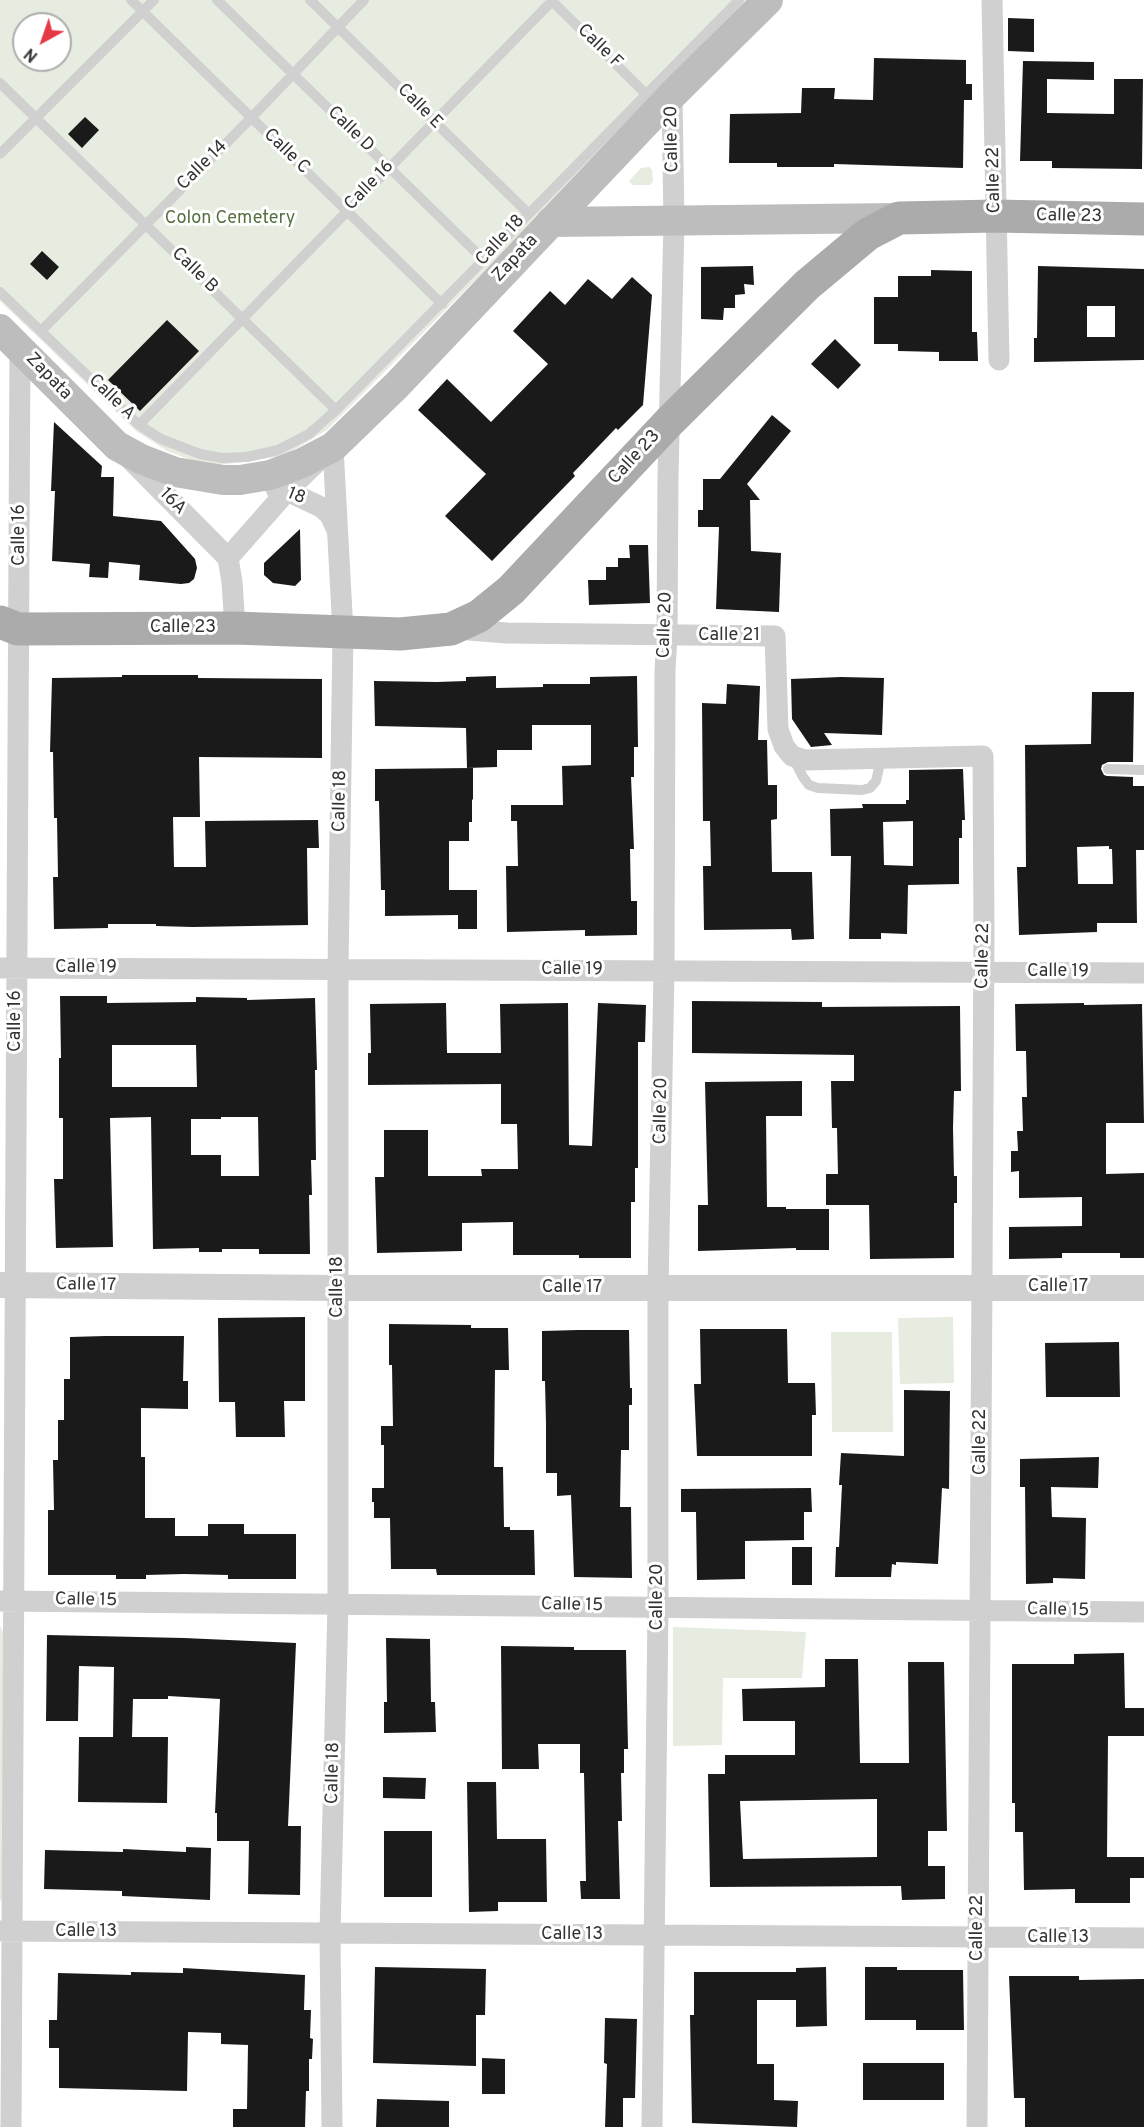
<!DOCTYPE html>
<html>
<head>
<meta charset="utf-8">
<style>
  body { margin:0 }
  #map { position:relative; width:1144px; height:2127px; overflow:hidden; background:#fff; font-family:Overpass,sans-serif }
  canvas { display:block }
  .north { position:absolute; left:12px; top:12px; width:60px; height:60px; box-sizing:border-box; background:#fff; border:2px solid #adadad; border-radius:50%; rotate:220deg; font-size:16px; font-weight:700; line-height:24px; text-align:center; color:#333 }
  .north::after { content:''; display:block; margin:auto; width:21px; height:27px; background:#e63946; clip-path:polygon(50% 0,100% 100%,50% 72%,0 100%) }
</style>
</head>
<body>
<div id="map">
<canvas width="1144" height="2127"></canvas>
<div class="north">N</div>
</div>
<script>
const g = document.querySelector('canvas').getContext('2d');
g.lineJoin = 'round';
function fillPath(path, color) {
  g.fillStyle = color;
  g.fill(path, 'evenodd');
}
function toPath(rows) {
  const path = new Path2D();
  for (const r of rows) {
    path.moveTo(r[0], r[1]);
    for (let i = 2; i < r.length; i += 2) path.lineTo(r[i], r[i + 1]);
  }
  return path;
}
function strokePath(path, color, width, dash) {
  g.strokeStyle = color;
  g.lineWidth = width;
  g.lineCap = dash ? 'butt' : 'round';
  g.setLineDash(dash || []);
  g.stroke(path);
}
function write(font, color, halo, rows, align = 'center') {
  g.font = font + ' Overpass,sans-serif';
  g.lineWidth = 6;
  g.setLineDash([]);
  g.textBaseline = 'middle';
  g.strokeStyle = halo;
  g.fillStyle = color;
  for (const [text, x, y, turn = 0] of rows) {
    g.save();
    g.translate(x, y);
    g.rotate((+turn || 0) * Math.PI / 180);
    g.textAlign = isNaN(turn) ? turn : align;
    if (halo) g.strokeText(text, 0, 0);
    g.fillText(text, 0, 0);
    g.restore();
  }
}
const green = toPath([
  [0,0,752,0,327,430,284,456,219,465,197,462,167,451,136,431,0,301],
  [24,24,60,24,60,60,24,60],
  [649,167,652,170,653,181,650,185,632,185,629,181,641,168],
  [953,1317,954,1383,900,1384,898,1318],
  [831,1332,892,1332,893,1432,832,1432],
  [0,1626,4,1634,2,1898,0,1902],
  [673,1627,806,1632,802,1678,723,1678,722,1745,673,1746]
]);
const building = toPath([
  [1008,18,1034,19,1034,52,1008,51],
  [874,58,966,60,966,84,972,84,972,100,964,100,963,168,834,164,834,167,777,167,777,163,729,163,730,114,801,113,802,88,835,88,834,99,873,100],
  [1023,61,1094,62,1094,80,1047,79,1047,113,1114,114,1114,79,1143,79,1142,169,1052,168,1052,161,1020,161],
  [85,117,99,130,82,148,68,134],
  [42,251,59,267,47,280,30,264],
  [753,266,754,285,744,284,745,294,735,295,735,308,724,308,723,320,701,319,701,267],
  [1038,266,1144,269,1144,360,1034,362,1034,338,1037,338],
  [1087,306,1115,306,1115,337,1087,337],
  [931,270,972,271,972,332,977,332,978,361,939,361,939,352,898,351,898,344,874,344,874,297,898,297,898,276,931,276],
  [632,277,652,295,643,405,618,430,616,428,573,473,575,476,492,561,445,516,486,474,418,410,447,379,491,422,548,364,513,331,550,291,565,305,588,279,612,299],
  [167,320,199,351,140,411,108,380],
  [835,339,861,365,838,389,811,364],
  [772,415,791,431,747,484,760,500,750,500,751,551,781,553,779,612,716,609,719,527,698,527,698,510,703,510,703,479,720,479],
  [54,422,102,466,101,477,114,477,113,516,161,521,195,559,197,568,194,579,189,583,181,584,139,580,140,565,109,562,108,578,89,577,90,564,52,561,55,491,51,491],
  [300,529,301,580,295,586,273,583,264,575,264,563],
  [629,545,648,545,650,603,589,605,588,580,606,580,606,567,618,567,618,558,630,558],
  [122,675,198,675,198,678,322,679,322,758,199,757,200,817,173,817,174,867,206,867,205,821,318,820,319,848,307,848,308,925,193,927,156,926,156,924,108,924,108,928,54,929,53,877,58,877,57,818,54,818,53,752,50,752,52,678,122,677],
  [496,676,496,688,543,687,543,684,590,684,590,677,637,676,638,747,634,747,634,777,631,777,634,849,630,849,631,901,637,901,637,935,585,936,585,930,507,932,506,866,518,866,517,821,511,821,511,805,563,805,562,766,591,765,591,725,532,725,532,750,497,750,497,767,467,768,466,728,375,726,374,681,437,682,466,681,466,677],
  [841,677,884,678,882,735,824,733,832,745,811,747,792,719,791,679],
  [727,684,760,686,758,740,767,740,768,785,777,785,777,819,771,820,772,872,812,872,814,939,792,940,791,929,704,930,703,866,711,866,710,821,703,821,702,703,726,704],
  [1092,692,1134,692,1133,762,1108,762,1102,765,1101,769,1104,775,1107,776,1133,777,1133,786,1144,786,1144,850,1136,850,1137,923,1097,923,1097,932,1019,935,1017,867,1026,867,1025,745,1091,744],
  [1109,846,1109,849,1112,849,1113,884,1078,884,1077,847],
  [473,768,473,799,472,800,472,822,469,822,469,841,449,841,449,890,477,890,477,929,458,929,458,915,385,916,385,890,381,890,379,801,375,801,375,769],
  [963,769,965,820,962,820,962,838,959,838,959,884,908,885,907,934,881,933,881,939,849,939,851,856,831,856,830,809,863,808,862,804,906,804,906,800,909,800,909,770],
  [913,821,913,866,884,865,883,822],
  [60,996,107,996,107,1003,196,1002,196,997,247,998,247,1000,315,998,317,1070,315,1070,316,1160,311,1160,312,1195,309,1195,310,1254,259,1254,259,1249,222,1249,222,1252,199,1252,199,1248,153,1249,151,1117,110,1118,113,1247,56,1248,54,1179,63,1179,63,1118,59,1118,59,1058,61,1058],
  [112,1045,196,1045,197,1087,112,1087],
  [221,1117,258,1117,259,1176,221,1176,221,1155,191,1155,191,1119,221,1119],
  [692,1001,822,1002,822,1007,960,1006,961,1091,954,1091,953,1128,954,1176,957,1176,957,1203,954,1203,954,1258,870,1259,869,1205,826,1205,826,1174,838,1174,837,1128,832,1128,831,1081,854,1081,854,1055,692,1053],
  [446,1003,447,1053,501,1053,500,1004,568,1003,569,1145,592,1146,598,1003,646,1005,645,1042,638,1042,638,1168,635,1168,635,1202,631,1202,631,1258,579,1258,579,1255,513,1255,513,1222,462,1223,462,1251,377,1253,375,1177,384,1177,384,1130,428,1130,428,1176,482,1176,481,1169,518,1169,517,1124,501,1124,501,1084,368,1085,368,1053,371,1053,370,1004],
  [1084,1003,1084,1005,1142,1004,1144,1123,1106,1123,1106,1174,1144,1173,1144,1258,1120,1258,1120,1253,1062,1253,1062,1258,1009,1259,1009,1227,1082,1226,1082,1197,1019,1198,1019,1171,1011,1172,1011,1151,1018,1151,1017,1131,1023,1131,1022,1097,1027,1097,1026,1051,1016,1051,1015,1004],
  [802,1081,802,1116,766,1116,767,1207,786,1207,786,1209,829,1209,829,1250,796,1250,796,1248,698,1251,698,1205,708,1205,705,1082],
  [305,1317,305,1401,284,1401,285,1437,236,1437,235,1402,219,1402,218,1318],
  [389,1324,471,1325,471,1328,508,1328,509,1370,495,1370,494,1467,503,1467,504,1527,510,1527,510,1530,534,1530,535,1575,437,1575,436,1569,391,1569,390,1518,374,1518,374,1502,372,1502,372,1488,384,1488,384,1445,381,1445,381,1426,393,1426,392,1365,389,1365],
  [700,1329,787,1329,788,1383,815,1383,816,1415,812,1415,812,1456,697,1456,694,1384,701,1384],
  [578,1330,629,1330,630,1388,632,1388,632,1405,629,1405,629,1450,621,1450,620,1507,631,1507,632,1578,574,1577,571,1495,557,1496,557,1473,546,1473,546,1424,545,1381,542,1381,542,1331],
  [105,1336,184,1336,183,1381,188,1381,188,1409,141,1408,141,1457,145,1457,145,1518,175,1518,175,1536,208,1536,208,1524,244,1524,244,1534,296,1534,296,1579,228,1579,228,1575,184,1574,146,1575,146,1579,116,1579,116,1575,48,1575,48,1510,54,1510,53,1460,58,1460,58,1420,64,1420,64,1379,70,1379,70,1337],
  [1119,1342,1120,1397,1046,1397,1045,1343],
  [904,1390,950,1391,949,1489,942,1488,938,1564,896,1562,896,1565,892,1564,891,1577,835,1577,836,1547,839,1547,842,1485,839,1485,841,1453,904,1456],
  [1099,1457,1098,1488,1051,1487,1052,1517,1086,1518,1085,1579,1053,1578,1053,1583,1026,1584,1025,1487,1020,1487,1020,1459],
  [811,1488,812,1512,804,1512,804,1540,745,1541,745,1579,697,1580,696,1512,681,1512,681,1489],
  [792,1547,812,1547,812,1585,792,1585],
  [47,1635,184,1638,296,1643,288,1826,301,1826,300,1895,248,1894,249,1841,217,1841,217,1813,215,1813,220,1699,168,1696,168,1699,133,1699,132,1737,168,1737,167,1803,78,1802,79,1737,113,1737,114,1667,79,1666,78,1721,46,1721],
  [386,1638,430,1639,431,1702,435,1702,436,1732,384,1733,384,1702,387,1702],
  [501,1646,574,1647,574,1650,626,1650,628,1749,624,1749,624,1773,621,1773,622,1821,618,1821,620,1899,581,1899,580,1881,586,1881,584,1773,580,1773,580,1744,538,1744,539,1769,502,1769],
  [1124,1653,1125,1708,1144,1708,1144,1736,1108,1736,1107,1857,1144,1857,1144,1878,1130,1878,1130,1903,1075,1903,1075,1889,1024,1890,1023,1832,1015,1832,1015,1803,1012,1803,1012,1664,1074,1664,1074,1654],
  [825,1659,858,1659,860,1763,909,1763,908,1662,944,1662,947,1831,928,1831,928,1866,945,1866,945,1899,902,1900,901,1886,710,1887,708,1774,725,1774,725,1755,795,1755,795,1721,743,1721,742,1689,825,1687],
  [877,1799,877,1857,743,1859,740,1801],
  [383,1777,426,1778,425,1799,383,1798],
  [467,1782,496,1782,497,1839,546,1839,547,1902,498,1902,498,1911,469,1912],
  [384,1831,432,1831,432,1897,384,1897],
  [186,1847,211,1848,210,1900,122,1896,122,1891,44,1889,45,1850,123,1852,123,1849,186,1852],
  [375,1967,486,1969,485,2015,476,2015,476,2066,373,2063],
  [826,1967,827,2026,796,2027,796,2000,757,2000,757,2064,774,2064,774,2100,798,2101,797,2127,692,2123,690,2015,694,2015,694,1972,796,1972,796,1968],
  [865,1967,897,1967,897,1970,963,1970,964,2030,916,2030,916,2020,865,2020],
  [183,1968,305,1975,304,2010,311,2010,310,2038,313,2039,312,2059,309,2059,309,2091,306,2091,305,2127,233,2127,233,2109,247,2109,248,2045,221,2044,221,2033,188,2032,187,2091,59,2088,59,2048,49,2048,49,2020,57,2020,58,1973,131,1975,131,1972,183,1973],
  [1009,1976,1079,1976,1079,1980,1144,1979,1144,2127,1025,2127,1025,2098,1014,2098],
  [605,2018,637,2019,635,2098,623,2098,623,2127,605,2127,607,2064,604,2063],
  [482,2058,505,2059,505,2094,482,2094],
  [863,2063,944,2063,944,2100,863,2100],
  [377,2099,449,2101,449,2127,376,2127]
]);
const service = toPath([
  [131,0,442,304],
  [217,0,484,260],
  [310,0,528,213],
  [551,0,647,95],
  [0,83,336,410],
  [0,154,154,0],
  [0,292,139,425,161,439,200,454,222,458,247,457,278,450,309,434,336,410,739,0],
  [41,331,251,118,364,0],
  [139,425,553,0],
  [792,756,803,777,809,785,818,788,862,790,870,788,876,781,881,759],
  [1108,769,1144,770]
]);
const minor = toPath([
  [992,0,999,360],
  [130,459,228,558,232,582,235,628],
  [276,489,287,491,321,507,330,515,337,530],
  [228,558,287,491,317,462],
  [456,629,507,633,775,636,778,729,784,746,792,756,805,760,983,756,984,934,977,2127],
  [0,968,1144,973],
  [1,1601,1144,1612],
  [0,1931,1144,1938],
  [11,2127,20,348],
  [332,2127,330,1933,338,1604,338,969,343,632,333,447],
  [652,2127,658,1607,658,1289,664,971,665,671,667,636,668,476,674,222,672,95]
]);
const tertiary = toPath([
  [0,1285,338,1288,1144,1288]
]);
const secondary = toPath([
  [551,222,899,218],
  [0,329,117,446,141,459,175,472,223,480,240,480,270,475,302,463,333,447,397,385,672,95,768,0]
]);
const primary = toPath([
  [0,622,18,629,235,628,400,634,451,629,479,616,511,590,669,422,807,285,868,234,899,218,995,216,1144,219]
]);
const streetNames = [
  ["Calle F",599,47,44],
  ["Calle E",419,107,45],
  ["Calle D",350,130,44],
  ["Calle 20",673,139,-91],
  ["Calle C",286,152,44],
  ["Calle 14",203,166,-45],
  ["Calle 22",995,180,-91],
  ["Calle 16",370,186,-46],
  ["Calle 23",1069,217,1],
  ["Calle 18",501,241,-47],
  ["Zapata",516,259,-47],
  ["Calle B",194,271,44],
  ["Zapata",48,377,46],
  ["Calle A",111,398,44],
  ["Calle 23",635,458,-47],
  ["18",296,497,22],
  ["16A",172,502,45],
  ["Calle 16",20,535,-90],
  ["Calle 20",666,625,-88],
  ["Calle 23",183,628],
  ["Calle 21",729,636],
  ["Calle 18",341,801,-89],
  ["Calle 22",984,956,-89],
  ["Calle 19",86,968],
  ["Calle 19",572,970],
  ["Calle 19",1058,972],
  ["Calle 16",16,1021,-90],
  ["Calle 20",662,1111,-89],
  ["Calle 17",86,1286,1],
  ["Calle 18",338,1287,-90],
  ["Calle 17",1058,1287],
  ["Calle 17",572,1288],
  ["Calle 22",981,1442,-90],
  ["Calle 20",658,1597,-90],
  ["Calle 15",86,1601,1],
  ["Calle 15",572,1606,1],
  ["Calle 15",1058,1611,1],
  ["Calle 18",334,1773,-89],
  ["Calle 22",978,1928,-90],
  ["Calle 13",86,1932],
  ["Calle 13",572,1935],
  ["Calle 13",1058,1938]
];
const parkNames = [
  ["Colon Cemetery",230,219]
];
fillPath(green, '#e6ecdf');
fillPath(building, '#1a1a1a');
strokePath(service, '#d0d0d0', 10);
strokePath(minor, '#d0d0d0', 21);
strokePath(tertiary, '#d0d0d0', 26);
strokePath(secondary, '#bdbdbd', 30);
strokePath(primary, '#ababab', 33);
write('18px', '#333', '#fff', streetNames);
write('18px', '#56703f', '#fff', parkNames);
</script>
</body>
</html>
